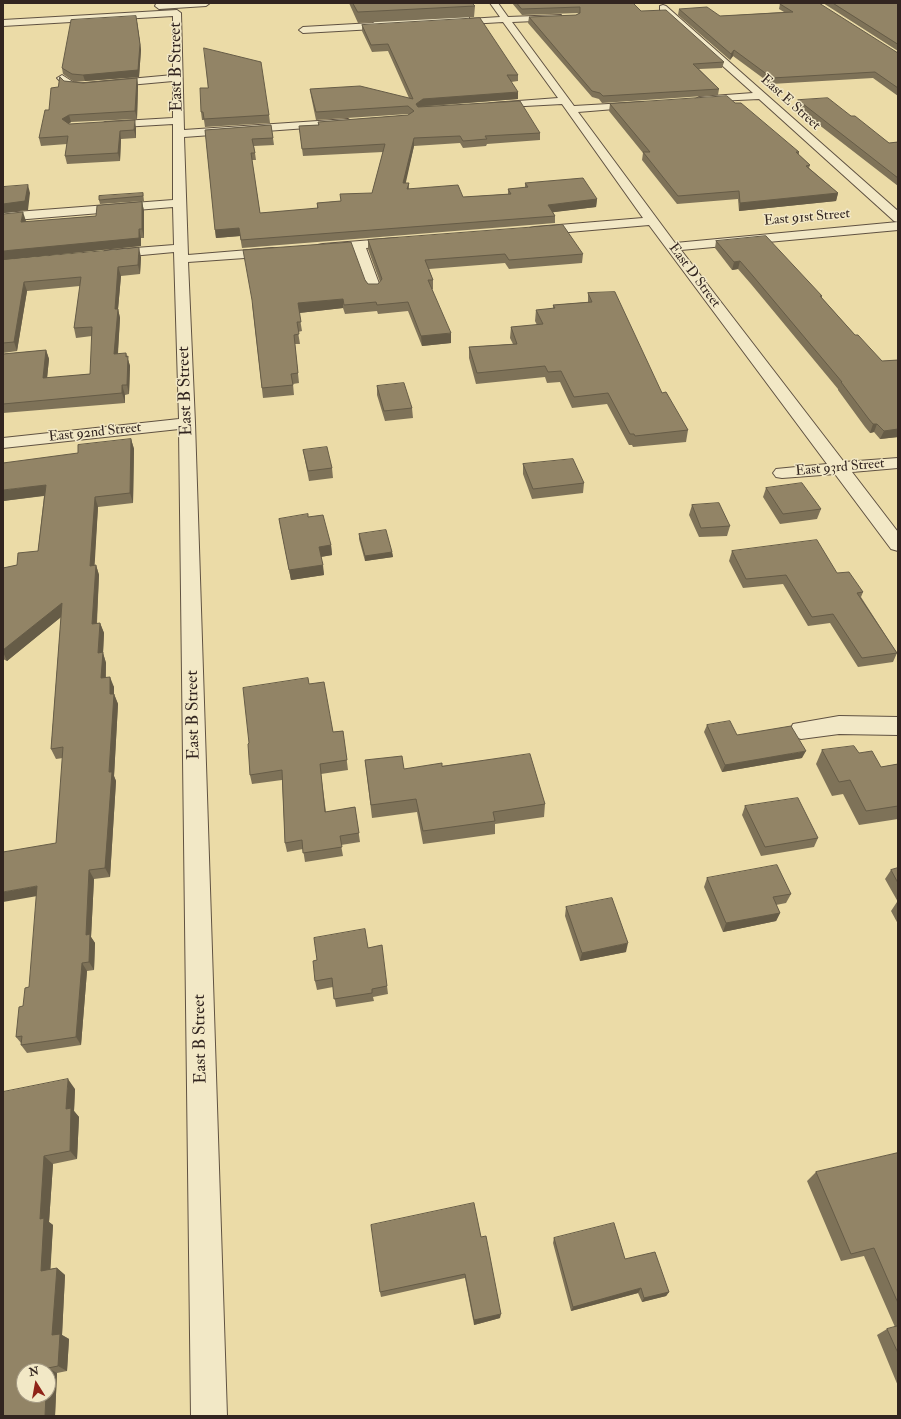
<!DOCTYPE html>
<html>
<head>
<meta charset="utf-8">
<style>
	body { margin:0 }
	#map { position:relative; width:901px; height:1419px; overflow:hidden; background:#ebdba7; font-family:"IM FELL Double Pica",serif }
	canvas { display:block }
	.frame { position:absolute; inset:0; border:4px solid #322520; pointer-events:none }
	.north { position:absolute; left:16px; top:1363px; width:40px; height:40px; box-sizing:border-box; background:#f2e8c6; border:1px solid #a59a84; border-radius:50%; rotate:349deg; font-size:11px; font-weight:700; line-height:16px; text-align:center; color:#322520 }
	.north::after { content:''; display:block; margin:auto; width:14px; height:18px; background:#8f2418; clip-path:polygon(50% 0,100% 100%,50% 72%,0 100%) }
</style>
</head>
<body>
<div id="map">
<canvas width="901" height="1419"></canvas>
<div class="frame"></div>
<div class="north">N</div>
</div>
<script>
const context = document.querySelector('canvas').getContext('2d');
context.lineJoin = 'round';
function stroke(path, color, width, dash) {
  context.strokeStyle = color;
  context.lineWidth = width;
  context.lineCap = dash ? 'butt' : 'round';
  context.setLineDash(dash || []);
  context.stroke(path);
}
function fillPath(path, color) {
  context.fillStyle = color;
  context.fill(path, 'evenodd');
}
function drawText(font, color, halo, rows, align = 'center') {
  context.font = font + ' "IM FELL Double Pica",serif';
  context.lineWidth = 3;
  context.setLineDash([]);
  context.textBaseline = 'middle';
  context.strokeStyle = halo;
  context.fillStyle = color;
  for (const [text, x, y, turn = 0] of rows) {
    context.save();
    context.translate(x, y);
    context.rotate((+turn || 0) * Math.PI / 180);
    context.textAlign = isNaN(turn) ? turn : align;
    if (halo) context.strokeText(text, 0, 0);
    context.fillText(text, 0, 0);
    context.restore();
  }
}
const minor = new Path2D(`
	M 166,3 L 210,3 L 206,6 L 159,9 L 155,6 L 156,4 Z
	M 490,3 L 498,3 L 508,17 L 561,15 L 561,19 L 558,20 L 512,22 L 574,106 L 643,102 L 644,104 L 639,107 L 578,112 L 675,243 L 898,222 L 898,230 L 681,250 L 844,462 L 898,458 L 898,468 L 852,472 L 898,532 L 898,551 L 891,549 L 835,474 L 782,478 L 776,477 L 773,473 L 776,469 L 827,464 L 649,225 L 535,235 L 530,234 L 529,231 L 530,228 L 535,227 L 643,218 L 562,104 L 488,108 L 487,106 L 488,104 L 492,103 L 558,98 L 503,22 L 452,25 L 449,24 L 448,21 L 396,24 L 392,28 L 303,33 L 299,30 L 303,27 L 373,23 L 377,20 L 466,14 L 469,15 L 469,19 L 500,17 Z
	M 663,5 L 666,6 L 898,211 L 898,222 L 894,221 L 759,99 L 695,102 L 694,100 L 699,97 L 753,93 L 660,10 L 660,6 Z
	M 177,10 L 181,13 L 184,130 L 348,119 L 353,122 L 348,125 L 184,137 L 188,255 L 273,248 L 278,249 L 280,252 L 278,255 L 273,256 L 188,262 L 195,423 L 227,1416 L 191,1416 L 179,429 L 3,448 L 3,438 L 179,419 L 174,252 L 110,258 L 105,257 L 103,254 L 105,251 L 110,250 L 174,245 L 173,207 L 3,221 L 3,213 L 173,200 L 173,124 L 105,128 L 100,125 L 105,122 L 173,118 L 173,81 L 85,89 L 66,87 L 57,78 L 62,75 L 73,82 L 85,83 L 173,75 L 173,16 L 3,26 L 3,20 Z
	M 397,238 L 404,242 L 402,245 L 366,248 L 381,289 L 379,292 L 369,292 L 367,289 L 353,249 L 323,252 L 318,251 L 316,248 L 318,245 L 323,244 Z
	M 839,716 L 898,717 L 898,735 L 839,734 L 801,739 L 793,736 L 790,730 L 793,724 Z`);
stroke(minor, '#605242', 2);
fillPath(minor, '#f2e8c6');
fillPath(new Path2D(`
	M 349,3 L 472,3 L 475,6 L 474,17 L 358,23 Z
	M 512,3 L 633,3 L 641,11 L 724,62 L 722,68 L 699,69 L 719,89 L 718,95 L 602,103 L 599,99 L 592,97 L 528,23 L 529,17 L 576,15 L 579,13 L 522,15 Z
	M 823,3 L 898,3 L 898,51 Z
	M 780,4 L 898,53 L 898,96 L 873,78 L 771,84 L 733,56 L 730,60 L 678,15 L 679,9 L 720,16 L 784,12 L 779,9 Z
	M 137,22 L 141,50 L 139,77 L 85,81 L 73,81 L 63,74 L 62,68 Z
	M 362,25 L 518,75 L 518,81 L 511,82 L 518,99 L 431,106 L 540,133 L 540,140 L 487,144 L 486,146 L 463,148 L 460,143 L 414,146 L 405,183 L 409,183 L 409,189 L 463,197 L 508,194 L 508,189 L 525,188 L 525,183 L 597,199 L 596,207 L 553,212 L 555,216 L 555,223 L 242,248 L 240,236 L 216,238 L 205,130 L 271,125 L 274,145 L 254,146 L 256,160 L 252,160 L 260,213 L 317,209 L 317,203 L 340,201 L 372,193 L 383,152 L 303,156 L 299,126 L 318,125 L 318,122 L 408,115 L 409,115 L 408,114 L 316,120 L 311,96 L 310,89 L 409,98 L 388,51 L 372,52 L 362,31 Z
	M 137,78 L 138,86 L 137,119 L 71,122 L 69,124 L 136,128 L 136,138 L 121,139 L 120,161 L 67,164 L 65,156 L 67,144 L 41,146 L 39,138 L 49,110 L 58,87 L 64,81 L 83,83 Z
	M 798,100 L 851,116 L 889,143 L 898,142 L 898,186 L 796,107 Z
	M 735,103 L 799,152 L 799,155 L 810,165 L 809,168 L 838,193 L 836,201 L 739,211 L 738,199 L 677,204 L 642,160 L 643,153 L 609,111 L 610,104 Z
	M 201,112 L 269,115 L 270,123 L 205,127 L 204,120 L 202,120 Z
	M 143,193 L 144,201 L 100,204 L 99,200 Z
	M 142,202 L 144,211 L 144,238 L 141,238 L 141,246 L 3,260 L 26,221 L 25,222 L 96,216 Z
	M 368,240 L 583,254 L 582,263 L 509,269 L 505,263 L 429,269 L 433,280 L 433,289 L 432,289 L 451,343 L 422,346 L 408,311 L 378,314 L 377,311 L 345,314 L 343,308 L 299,313 L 302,331 L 298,332 L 300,344 L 295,344 L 299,383 L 293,384 L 294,395 L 263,398 L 252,303 L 365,280 L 368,284 L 378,284 L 380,282 L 368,249 Z
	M 716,241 L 822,296 L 822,298 L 855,335 L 882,361 L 898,360 L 898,437 L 880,439 L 874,432 L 870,433 L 865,427 L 838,390 L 838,389 L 751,284 L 738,269 L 732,270 L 715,248 Z
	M 141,257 L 140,274 L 121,276 L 118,309 L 120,318 L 118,354 L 127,356 L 130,366 L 129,394 L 125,395 L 125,403 L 3,413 L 3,354 L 46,350 L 49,359 L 47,378 L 90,374 L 92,336 L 76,338 L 74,328 L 80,286 L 27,291 L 17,351 L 3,353 L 3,260 Z
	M 588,293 L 662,393 L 688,430 L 686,442 L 633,447 L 632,445 L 629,445 L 607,404 L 572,408 L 560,382 L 547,383 L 545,377 L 476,384 L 469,358 L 469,347 L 513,344 L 510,338 L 511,327 L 537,325 L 535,321 L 536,310 L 553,309 L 553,305 L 588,302 Z
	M 377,386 L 412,408 L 413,418 L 385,421 L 377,395 Z
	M 131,439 L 134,449 L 133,503 L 98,507 L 94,565 L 96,565 L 99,575 L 97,623 L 100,623 L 104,633 L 103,653 L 106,663 L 106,677 L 114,687 L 114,694 L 118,704 L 114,776 L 116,781 L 110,877 L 94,879 L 91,937 L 95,943 L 94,970 L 87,971 L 81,1045 L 27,1053 L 21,1045 L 21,1043 L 16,1037 L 23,1006 L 29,987 L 56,843 L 63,758 L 56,759 L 51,749 L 61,617 L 7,661 L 3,659 L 3,568 L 17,565 L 38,551 L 44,496 L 3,501 L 78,453 Z
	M 303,450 L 332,468 L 333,478 L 309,481 Z
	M 523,464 L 584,483 L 583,493 L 532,499 L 523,474 Z
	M 766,488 L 821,509 L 817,519 L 780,524 L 763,497 Z
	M 692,505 L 730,526 L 727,536 L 699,537 L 689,515 Z
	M 308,517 L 331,545 L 332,555 L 321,557 L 324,575 L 291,580 L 279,519 Z
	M 359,534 L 392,552 L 393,557 L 365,561 L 359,539 Z
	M 732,551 L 837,573 L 863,592 L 861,597 L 897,653 L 893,662 L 858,667 L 830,623 L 808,626 L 783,584 L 743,588 L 729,561 Z
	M 309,684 L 333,732 L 343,731 L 348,770 L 321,774 L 326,812 L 355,807 L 360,842 L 341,845 L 343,856 L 305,862 L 303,849 L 287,852 L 285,843 L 282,780 L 252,784 L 250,775 L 249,743 Z
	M 707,725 L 737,735 L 802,758 L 722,772 L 704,732 Z
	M 822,750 L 859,753 L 881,767 L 898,764 L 898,819 L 859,825 L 843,794 L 832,796 L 816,764 Z
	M 365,760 L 404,769 L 442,766 L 545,804 L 544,817 L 495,824 L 495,834 L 423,844 L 417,812 L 372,818 Z
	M 745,806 L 818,838 L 814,847 L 761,856 L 742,815 Z
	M 898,868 L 898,902 L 885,879 L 891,870 Z
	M 707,878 L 791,894 L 786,903 L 776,905 L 780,913 L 776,921 L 723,932 L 704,887 Z
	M 897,902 L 898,902 L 898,924 L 891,911 Z
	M 566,907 L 626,952 L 580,961 L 565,916 Z
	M 368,948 L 387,986 L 388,994 L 373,997 L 374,1001 L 336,1007 L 333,987 L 317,990 L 315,981 Z
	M 75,1089 L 74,1111 L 79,1117 L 77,1159 L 53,1164 L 49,1222 L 53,1225 L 50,1269 L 57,1268 L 65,1275 L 62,1335 L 69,1339 L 67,1371 L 57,1373 L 55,1416 L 3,1416 L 3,1092 Z
	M 898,1153 L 898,1386 L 877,1335 L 887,1329 L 895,1327 L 864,1256 L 841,1261 L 807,1181 L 816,1172 Z
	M 481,1237 L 500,1318 L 474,1325 L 465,1278 L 381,1297 L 380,1292 Z
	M 554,1238 L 625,1259 L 669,1292 L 666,1296 L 642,1302 L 638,1293 L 571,1311 L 553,1243 Z`), '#7e7258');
fillPath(new Path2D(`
	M 137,22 L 141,50 L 139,77 L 85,81 L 83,75 Z
	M 734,50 L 733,56 L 730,60 L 731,54 Z
	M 137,78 L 138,86 L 137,119 L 135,111 Z
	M 518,92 L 518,99 L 423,106 L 417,111 L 416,104 L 423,99 Z
	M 69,115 L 71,122 L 65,126 L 62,119 Z
	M 135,120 L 136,128 L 136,138 L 134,130 Z
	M 120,131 L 121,139 L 120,161 L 118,153 Z
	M 414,138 L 414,146 L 404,191 L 403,183 Z
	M 28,185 L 30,193 L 28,210 L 3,213 L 3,204 Z
	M 838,193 L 836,201 L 739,211 L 740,203 Z
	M 597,199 L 596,207 L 547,213 L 548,205 Z
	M 142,202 L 144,211 L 144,238 L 142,229 Z
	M 23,212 L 26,221 L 24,231 L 21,222 Z
	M 239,228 L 240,236 L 216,238 L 215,230 Z
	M 139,229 L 141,238 L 141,246 L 3,260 L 3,251 Z
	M 139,248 L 141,257 L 140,274 L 138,265 Z
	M 740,261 L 738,269 L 732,270 L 734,262 Z
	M 118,267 L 121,276 L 118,309 L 120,318 L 117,364 L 114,354 L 115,309 Z
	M 24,282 L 27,291 L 17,351 L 14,342 Z
	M 343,299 L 343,308 L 299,313 L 298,303 Z
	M 451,333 L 451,343 L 422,346 L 421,336 Z
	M 46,350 L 49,359 L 46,388 L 43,378 Z
	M 126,353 L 130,366 L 129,394 L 127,385 Z
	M 122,385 L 125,395 L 125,403 L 122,393 Z
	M 873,424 L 877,424 L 874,432 L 870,433 Z
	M 898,429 L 898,437 L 880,439 L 884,431 Z
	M 131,439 L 134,449 L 133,503 L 130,493 Z
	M 46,485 L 49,495 L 3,501 L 3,490 Z
	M 95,497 L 98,507 L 94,576 L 90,566 Z
	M 331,545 L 332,555 L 320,557 L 319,547 Z
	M 392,552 L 393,557 L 365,561 L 365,556 Z
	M 96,565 L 99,575 L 96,634 L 92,624 Z
	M 323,565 L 324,575 L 291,580 L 289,570 Z
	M 62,603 L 66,613 L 7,661 L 3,652 L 3,650 Z
	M 100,623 L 104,633 L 103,653 L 106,663 L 105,688 L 101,678 L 98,653 Z
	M 110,677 L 114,687 L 114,704 L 110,694 Z
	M 114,694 L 118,704 L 114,776 L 116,781 L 110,877 L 105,868 L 109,772 Z
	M 806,751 L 802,758 L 722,772 L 725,765 Z
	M 89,870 L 94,879 L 91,937 L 95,943 L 94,970 L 89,962 L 86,935 Z
	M 37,886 L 43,895 L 3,902 L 3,892 Z
	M 780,913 L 776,921 L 723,932 L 726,923 Z
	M 628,943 L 626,952 L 580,961 L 582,953 Z
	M 82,963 L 87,971 L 81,1045 L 76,1037 Z
	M 68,1079 L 75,1089 L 74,1111 L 79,1117 L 77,1159 L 70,1151 L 66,1109 Z
	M 44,1156 L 53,1164 L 49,1222 L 53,1225 L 50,1278 L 41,1271 L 40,1219 Z
	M 57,1268 L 65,1275 L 62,1335 L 69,1339 L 67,1371 L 58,1366 L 52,1335 Z
	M 641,1288 L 638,1293 L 571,1311 L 573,1307 Z
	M 669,1292 L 666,1296 L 642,1302 L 644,1298 Z
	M 501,1314 L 500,1318 L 474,1325 L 474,1320 Z
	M 48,1368 L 57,1373 L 55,1416 L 45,1416 L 46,1395 L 48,1395 Z`), '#665c47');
const building = new Path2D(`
	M 353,3 L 472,3 L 475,6 L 358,12 Z
	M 517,3 L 633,3 L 641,11 L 666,10 L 724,62 L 693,64 L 719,89 L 603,96 L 600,93 L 592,91 L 529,17 L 576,15 L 580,13 L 580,7 L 522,9 Z
	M 791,3 L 819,3 L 898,53 L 898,88 L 875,72 L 772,78 L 734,50 L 731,54 L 679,9 L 707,7 L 720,16 L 793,12 L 780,4 Z
	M 833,3 L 898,3 L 898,44 Z
	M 136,16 L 140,44 L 138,70 L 83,75 L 72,74 L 62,68 L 71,20 Z
	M 480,18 L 518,75 L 507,75 L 518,92 L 423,99 L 416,104 L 418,107 L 520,101 L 540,133 L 485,136 L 487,139 L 463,141 L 460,136 L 414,138 L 403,183 L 409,183 L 407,189 L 458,185 L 463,197 L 511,194 L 508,189 L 528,187 L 525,183 L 583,178 L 597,199 L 548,205 L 555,216 L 241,240 L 239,228 L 215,230 L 205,130 L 271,125 L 273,138 L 252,139 L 255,153 L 251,153 L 260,213 L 318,208 L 317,203 L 341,201 L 340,194 L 372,193 L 385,144 L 302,149 L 299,126 L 319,125 L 318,122 L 408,115 L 414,111 L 408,106 L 316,112 L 310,89 L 360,86 L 413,99 L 388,44 L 371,45 L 362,25 Z
	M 204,48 L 261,62 L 269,115 L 204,119 L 203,112 L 201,112 L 200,88 L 208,88 Z
	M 60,77 L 64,81 L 83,83 L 137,78 L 135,111 L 69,115 L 62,119 L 69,124 L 135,120 L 134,130 L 120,131 L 118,153 L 65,156 L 68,136 L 39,138 L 45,110 L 49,110 L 51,88 L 58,87 Z
	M 727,96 L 735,103 L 741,103 L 799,152 L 796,152 L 810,165 L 806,166 L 838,193 L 740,203 L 739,191 L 678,196 L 643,152 L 650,152 L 610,104 Z
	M 828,98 L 851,116 L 855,116 L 889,143 L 898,142 L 898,178 L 798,100 Z
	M 28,185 L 25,201 L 3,204 L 3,187 Z
	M 143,193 L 143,196 L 99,200 L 99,196 Z
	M 142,202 L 142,229 L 139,229 L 139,238 L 3,251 L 3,214 L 23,212 L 21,222 L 96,216 L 97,206 Z
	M 563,225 L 583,254 L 509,260 L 505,254 L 425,260 L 433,280 L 428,280 L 451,333 L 421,336 L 408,302 L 377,305 L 376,302 L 344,305 L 343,299 L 298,303 L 301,322 L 297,322 L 299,334 L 294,335 L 298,373 L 291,374 L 293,385 L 262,388 L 252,300 L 243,250 L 351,242 L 365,280 L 368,284 L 378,284 L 382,279 L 368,240 Z
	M 766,236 L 822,296 L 820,296 L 855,335 L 858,335 L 882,361 L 898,360 L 898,429 L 884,431 L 877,424 L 873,424 L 868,418 L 841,382 L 842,382 L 753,276 L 740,261 L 734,262 L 716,241 Z
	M 139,248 L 138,265 L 118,267 L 115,309 L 118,309 L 114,354 L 126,353 L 126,357 L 128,356 L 127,385 L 122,385 L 122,393 L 3,404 L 3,354 L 46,350 L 43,378 L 90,374 L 92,327 L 74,328 L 81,277 L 24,282 L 14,342 L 3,343 L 3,260 Z
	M 615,292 L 662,393 L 666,392 L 688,430 L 635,436 L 634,434 L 630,434 L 608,393 L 574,397 L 561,371 L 548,372 L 545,366 L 477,373 L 469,347 L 517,344 L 511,327 L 543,324 L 536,310 L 555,308 L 553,305 L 592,302 L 588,293 Z
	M 404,383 L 412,408 L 384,411 L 377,386 Z
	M 131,439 L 130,493 L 95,497 L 90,566 L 96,565 L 92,624 L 100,623 L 98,653 L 103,652 L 101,678 L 110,677 L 110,694 L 114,694 L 109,772 L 112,772 L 105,868 L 89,870 L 86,935 L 90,934 L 89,962 L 82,963 L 76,1037 L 21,1045 L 22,1036 L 16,1037 L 19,1007 L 23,1006 L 25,988 L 29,987 L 37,886 L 3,892 L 3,852 L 56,843 L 63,747 L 51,749 L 62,603 L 3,650 L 3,568 L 17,565 L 18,553 L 38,551 L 46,485 L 3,490 L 3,463 L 78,453 L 78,445 Z
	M 327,447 L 332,468 L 308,471 L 303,450 Z
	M 573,459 L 584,483 L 533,489 L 523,464 Z
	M 802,483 L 821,509 L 783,514 L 766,488 Z
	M 719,503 L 730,526 L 701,528 L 692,505 Z
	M 308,514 L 308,517 L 323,515 L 331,545 L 319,547 L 323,565 L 289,570 L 279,519 Z
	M 386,530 L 392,552 L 365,556 L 359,534 Z
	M 817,540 L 837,573 L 849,572 L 863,592 L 857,593 L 897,653 L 862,658 L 833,614 L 812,617 L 786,575 L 746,579 L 732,551 Z
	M 308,678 L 309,684 L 324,682 L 333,732 L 343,731 L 347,760 L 320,764 L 325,812 L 355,807 L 359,833 L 340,836 L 342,847 L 303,853 L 302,840 L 285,843 L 282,770 L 250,775 L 248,744 L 249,743 L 243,688 Z
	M 730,721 L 737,735 L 791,726 L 806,751 L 725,765 L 707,725 Z
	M 854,746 L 859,753 L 872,751 L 881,767 L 898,764 L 898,806 L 866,811 L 850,780 L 839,782 L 822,750 Z
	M 530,754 L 545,804 L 493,812 L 495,821 L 423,831 L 416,799 L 371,805 L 365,760 L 402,756 L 404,769 L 442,763 L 442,766 Z
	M 798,798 L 818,838 L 765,847 L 745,806 Z
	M 777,865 L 791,894 L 773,897 L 780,913 L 726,923 L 707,878 Z
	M 898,868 L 898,883 L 891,870 Z
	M 612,898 L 628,943 L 582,953 L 566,907 Z
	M 365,929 L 368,948 L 382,945 L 387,986 L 372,989 L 372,993 L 334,999 L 332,978 L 315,981 L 313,961 L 317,960 L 314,938 Z
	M 68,1079 L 66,1109 L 71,1108 L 70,1151 L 44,1156 L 40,1219 L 44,1218 L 41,1271 L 57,1268 L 52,1335 L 60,1334 L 58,1366 L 48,1368 L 47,1371 L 24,1371 L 24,1395 L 46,1395 L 45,1416 L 3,1416 L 3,1092 Z
	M 898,1153 L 898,1303 L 874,1248 L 851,1254 L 816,1172 Z
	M 474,1203 L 481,1237 L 486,1236 L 501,1314 L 474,1320 L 465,1274 L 380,1292 L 371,1225 Z
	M 614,1223 L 625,1259 L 655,1252 L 669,1292 L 644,1298 L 641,1288 L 573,1307 L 554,1238 Z
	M 898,1326 L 898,1353 L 887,1329 Z`);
fillPath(building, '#928466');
stroke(building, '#665c47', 1);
drawText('14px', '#322520', '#f2e8c6', [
	["East E Street",790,103,42],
	["East 91st Street",807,218,-5],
	["East D Street",694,276,53],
	["East 92nd Street",95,433,-6],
	["East 93rd Street",840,468,-5]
]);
drawText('17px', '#322520', '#f2e8c6', [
	["East B Street",177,67,-91],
	["East B Street",186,391,-92],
	["East B Street",194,715,-91],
	["East B Street",201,1039,-91]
]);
</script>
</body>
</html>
